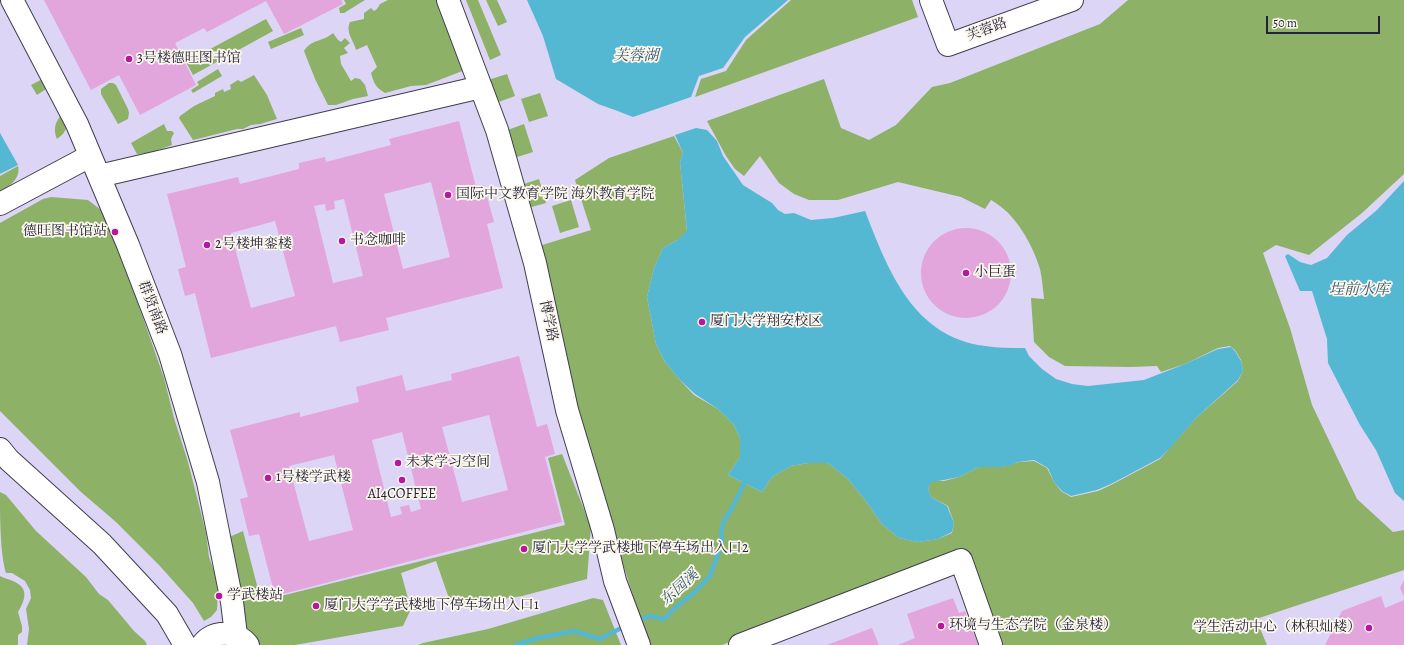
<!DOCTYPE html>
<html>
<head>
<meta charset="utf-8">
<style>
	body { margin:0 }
	#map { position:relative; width:1404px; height:645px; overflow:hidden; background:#f2e0c2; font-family:Alegreya,serif }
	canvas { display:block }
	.scale { position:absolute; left:1266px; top:16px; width:114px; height:18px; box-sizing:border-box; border:2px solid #22223b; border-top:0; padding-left:5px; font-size:12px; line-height:14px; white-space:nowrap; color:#22223b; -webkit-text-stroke:3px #fbf7ec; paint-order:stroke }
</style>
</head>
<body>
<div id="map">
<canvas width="1404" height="645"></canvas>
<div class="scale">50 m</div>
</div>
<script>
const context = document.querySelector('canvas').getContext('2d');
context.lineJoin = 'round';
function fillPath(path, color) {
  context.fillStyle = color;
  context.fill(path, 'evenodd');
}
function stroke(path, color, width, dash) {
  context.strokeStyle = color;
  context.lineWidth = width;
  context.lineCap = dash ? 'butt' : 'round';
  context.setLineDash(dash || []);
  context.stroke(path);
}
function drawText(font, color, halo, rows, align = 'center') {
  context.font = font + ' Alegreya,"Noto Serif SC",serif';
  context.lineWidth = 3.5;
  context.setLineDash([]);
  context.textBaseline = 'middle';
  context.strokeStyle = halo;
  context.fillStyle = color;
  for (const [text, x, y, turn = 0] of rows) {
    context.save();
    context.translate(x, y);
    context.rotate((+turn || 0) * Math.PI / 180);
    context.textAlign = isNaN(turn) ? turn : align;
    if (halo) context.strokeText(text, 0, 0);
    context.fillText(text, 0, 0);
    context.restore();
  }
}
fillPath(new Path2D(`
	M 0,0 L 1404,0 L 1404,645 L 0,645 Z`), '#dcd5f6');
fillPath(new Path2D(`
	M 344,0 L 365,0 L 344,13 L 340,13 L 339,8 L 346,4 Z
	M 388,0 L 441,0 L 465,70 L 426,85 L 411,86 L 385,93 C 375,87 374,83 371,73 L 377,67 L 367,45 L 356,50 C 354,41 345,32 350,22 L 364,19 L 364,13 L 371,8 L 374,11 L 377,9 L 380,4 Z
	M 466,0 L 478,0 L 501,55 L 490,60 Z
	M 486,0 L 497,0 L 507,22 L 498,26 Z
	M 791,0 L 912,0 L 918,17 L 695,97 L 701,79 L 726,71 L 746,40 Z
	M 1128,0 L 1404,0 L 1404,174 L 1362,213 L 1309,255 L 1276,245 L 1263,253 L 1290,328 L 1312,405 L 1357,499 L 1393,532 L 1404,530 L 1404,570 L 1256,619 L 1267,645 L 1000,645 L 966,550 L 961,554 L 722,645 L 649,645 L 571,403 L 539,246 L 591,230 L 575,180 L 609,158 L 674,136 L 683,153 L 680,162 L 687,232 L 676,241 L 663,248 L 654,268 L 647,297 L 656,344 L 665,362 L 679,379 L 694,395 L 718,409 L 734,425 L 740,438 L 740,457 L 728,475 L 762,492 L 772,477 L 791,466 L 808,463 L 828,463 L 848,479 L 865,500 L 882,524 L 899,538 L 918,542 L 938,539 L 952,533 L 954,523 L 948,506 L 931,497 L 928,488 L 932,481 L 944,481 L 959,477 L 979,467 L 1002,467 L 1019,462 L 1034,461 L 1047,468 L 1054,482 L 1061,491 L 1071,497 L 1098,491 L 1111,485 L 1160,459 L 1196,418 L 1238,381 L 1243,371 L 1241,360 L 1235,350 L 1230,346 L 1218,348 L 1185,364 L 1161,372 L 1157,366 L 1131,367 L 1065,366 L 1049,357 L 1034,342 L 1031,298 L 1044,299 C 1043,289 1042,278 1040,269 C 1032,243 1015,213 991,200 L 985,209 L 961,197 L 898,182 L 838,200 L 809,200 L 794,194 L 779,183 L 760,156 L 744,176 L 735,169 L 726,156 L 707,121 L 824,79 L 841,128 L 869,140 L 896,125 L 932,87 L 950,83 L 1100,24 Z
	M 266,19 L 273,31 L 193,75 L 186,62 Z
	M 301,28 L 304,35 L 271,49 L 268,42 Z
	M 333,33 L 338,40 L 341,42 L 345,38 L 350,43 L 344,48 L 348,53 L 340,56 L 341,64 L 351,81 L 355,78 L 360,79 L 365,85 L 368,96 L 353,99 L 336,105 L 328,105 L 315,79 L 304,51 C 311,39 323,42 333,33 Z
	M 218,69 L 222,76 L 193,93 L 191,90 L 199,85 L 197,82 Z
	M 507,74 L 515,96 L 496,103 L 488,80 Z
	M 254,75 L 267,95 L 277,119 L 260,124 L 251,125 L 243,129 L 237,129 L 193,140 L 179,118 L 180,116 L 194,106 L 215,96 L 215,93 L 223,89 L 224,92 L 231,89 L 230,85 L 238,80 L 241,82 Z
	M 48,76 L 49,87 L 37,95 L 31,85 Z
	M 109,83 L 113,83 L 116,85 L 128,109 L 129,113 L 128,119 L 118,124 L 101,94 L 101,89 Z
	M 540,93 L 548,116 L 529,122 L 521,99 Z
	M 62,114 L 66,129 L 63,134 L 57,139 C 53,129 55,122 62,114 Z
	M 164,124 L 167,131 L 172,131 L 174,133 L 171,139 L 172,145 L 150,153 L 137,154 L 131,143 Z
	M 524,124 L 533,152 L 514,158 L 505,131 Z
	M 18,166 C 21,179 9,186 0,193 L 0,176 Z
	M 539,179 L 546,203 L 528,208 L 521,185 Z
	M 51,197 L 88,200 L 101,210 L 119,249 L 164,378 L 174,418 L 188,462 L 206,533 L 209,557 L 215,574 L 218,592 L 217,610 L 211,617 L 204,621 L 193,603 L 159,565 L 116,522 L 81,492 L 0,411 L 0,223 L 43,199 Z
	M 571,200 L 579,227 L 560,233 L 552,206 Z
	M 562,454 L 591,527 L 587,579 L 522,596 L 452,607 L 436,561 L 401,573 L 411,609 L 403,626 L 295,645 L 255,645 L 242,625 L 227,538 L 243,531 L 261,601 L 565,525 L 548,458 Z
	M 0,492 L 6,495 L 36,531 L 86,577 L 99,594 L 108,600 L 134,631 L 145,641 L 147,645 L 27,645 L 29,629 L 26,609 L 31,598 L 30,590 L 25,581 L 12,573 L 6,573 C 0,553 0,515 0,492 Z
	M 0,576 C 5,579 10,579 15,582 C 30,589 24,602 18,612 L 22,626 L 22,632 L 18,635 L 18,645 L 0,645 Z
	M 593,598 L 603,600 L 621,645 L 418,645 L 423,643 L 488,629 Z`), '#8cb167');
fillPath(new Path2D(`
	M 527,0 L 788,0 L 745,37 L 723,68 L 699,76 L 691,97 L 633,117 L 615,110 L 598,104 L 556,79 L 543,36 Z
	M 696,128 L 707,130 L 717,141 L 723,156 L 743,185 L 772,203 L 778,210 L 785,214 L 794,213 L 811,220 L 833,218 L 865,211 C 888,270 913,337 985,346 C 998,348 1011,348 1025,348 L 1029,356 L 1042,369 L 1056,379 L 1072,384 L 1088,386 L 1144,380 L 1185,364 L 1218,349 L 1231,347 L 1235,351 L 1241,361 L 1243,371 L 1238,380 L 1196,418 L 1171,447 L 1160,458 L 1111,484 L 1097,490 L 1071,496 L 1062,491 L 1054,482 L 1048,468 L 1034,460 L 1018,462 L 1011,465 L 1002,467 L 979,467 L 959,477 L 944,480 L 932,482 L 928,488 L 931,497 L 947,506 L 954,523 L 952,532 L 938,539 L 918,542 L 899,538 L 882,524 L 865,500 L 848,479 L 828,463 L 808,463 L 791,466 L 772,477 L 762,492 L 728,475 L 740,457 L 740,438 L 734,425 L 718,409 L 695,394 L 679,379 L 665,362 L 656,344 L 647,297 L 654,268 L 663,248 L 676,241 L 687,231 L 680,162 L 683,153 L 675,135 Z
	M 0,133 L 18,165 L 0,174 Z
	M 1404,181 L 1404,501 L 1395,493 L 1376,450 L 1360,425 L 1328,363 L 1327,339 L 1312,291 L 1300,291 L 1285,256 L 1288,254 L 1300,262 L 1311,265 L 1327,258 L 1347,235 L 1377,210 Z`), '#54b8d3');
stroke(new Path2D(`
	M 636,622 L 649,616 L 664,619 L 676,607 L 695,592 L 710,576 L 722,543 L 721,532 L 724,521 L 732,508 L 747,478
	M 516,645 L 534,639 L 574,631 L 600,639 L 613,632 L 626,626`), '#54b8d3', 4.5);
fillPath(new Path2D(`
	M 44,0 L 341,0 L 343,4 L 284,34 L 266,1 L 207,32 L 204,28 L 175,43 L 196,85 L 140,115 L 119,75 L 91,90 Z
	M 459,121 L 476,187 L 484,185 L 494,222 L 487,224 L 503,288 L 386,318 L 389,330 L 340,342 L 336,326 L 211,358 L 195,293 L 185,296 L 178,269 L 186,267 L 167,194 L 238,177 L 240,184 L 299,169 L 299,163 L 325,157 L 326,162 L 391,145 L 389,139 ZM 431,182 L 450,257 L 403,269 L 384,194 ZM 344,199 L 363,276 L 333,283 L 314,206 L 325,204 L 326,211 L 335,209 L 334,201 ZM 275,221 L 295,296 L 251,308 L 231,233 Z
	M921 273a45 45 0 1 1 90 0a45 45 0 1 1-90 0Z
	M 519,356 L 537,427 L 547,424 L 555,454 L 545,457 L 562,522 L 275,596 L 259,534 L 249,536 L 240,499 L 248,497 L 230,430 L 300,412 L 300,417 L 359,402 L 356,387 L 402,375 L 406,391 L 452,380 L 451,374 ZM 489,415 L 508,490 L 462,502 L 442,427 ZM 402,432 L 421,509 L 411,512 L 409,505 L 400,507 L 402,514 L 391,517 L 372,440 ZM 334,455 L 353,530 L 309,541 L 289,466 Z
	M 1404,580 L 1404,597 L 1400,588 Z
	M 1381,596 L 1385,608 L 1404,600 L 1404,645 L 1325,645 L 1342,611 Z
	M 953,598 L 959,613 L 965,611 L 978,645 L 898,645 L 915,638 L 907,614 Z
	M 872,628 L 879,645 L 827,645 Z`), '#e2a5dc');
const minor = new Path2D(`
	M 12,0 L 77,124 L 128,245 L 170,354 L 208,482 L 232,602 L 236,635
	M 448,0 L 497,130 L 535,263 L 567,410 L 603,530 L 615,581 L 639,645
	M 931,0 L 948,45 L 1072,0
	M 99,176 L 481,87
	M 0,204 L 90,156
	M 0,449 L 9,460 L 102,544 L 167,614 L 185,645
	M 202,645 C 213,629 237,631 248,645
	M 740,645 L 961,560 L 991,645`);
stroke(minor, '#413e4f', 24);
stroke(minor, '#fff', 22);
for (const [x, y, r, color] of [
	[129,59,4,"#b5179e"],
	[448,195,4,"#b5179e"],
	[115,232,4,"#b5179e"],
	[342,241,4,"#b5179e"],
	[207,245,4,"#b5179e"],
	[966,273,4,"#b5179e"],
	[702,322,4,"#b5179e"],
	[398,463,4,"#b5179e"],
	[268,478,4,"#b5179e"],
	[402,480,4,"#b5179e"],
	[524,549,4,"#b5179e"],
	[219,596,4,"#b5179e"],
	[316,606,4,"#b5179e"],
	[941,626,4,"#b5179e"],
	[1369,628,4,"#b5179e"]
]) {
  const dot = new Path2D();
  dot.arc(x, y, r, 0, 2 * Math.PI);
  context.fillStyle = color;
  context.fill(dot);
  stroke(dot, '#fbf7ec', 1.5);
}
drawText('14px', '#22223b', '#fbf7ec', [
	["芙蓉路",987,30,-20],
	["群贤南路",152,308,69],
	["博学路",548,321,78]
]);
drawText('14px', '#22223b', '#fbf7ec', [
	["3号楼德旺图书馆",137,59],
	["国际中文教育学院 海外教育学院",456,195],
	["德旺图书馆站",107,232,"right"],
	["书念咖啡",350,241],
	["2号楼坤銮楼",215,245],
	["小巨蛋",974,273],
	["厦门大学翔安校区",710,322],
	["未来学习空间",406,463],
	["1号楼学武楼",276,478],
	["AI4COFFEE",402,495,"center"],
	["厦门大学学武楼地下停车场出入口2",532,549],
	["学武楼站",227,596],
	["厦门大学学武楼地下停车场出入口1",324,606],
	["环境与生态学院（金泉楼）",949,626],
	["学生活动中心（林积灿楼）",1361,628,"right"]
], 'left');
drawText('italic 15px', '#345670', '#fbf7ec', [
	["芙蓉湖",636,56],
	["埕前水库",1359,290],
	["东园溪",680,588,-42]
]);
</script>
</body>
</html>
